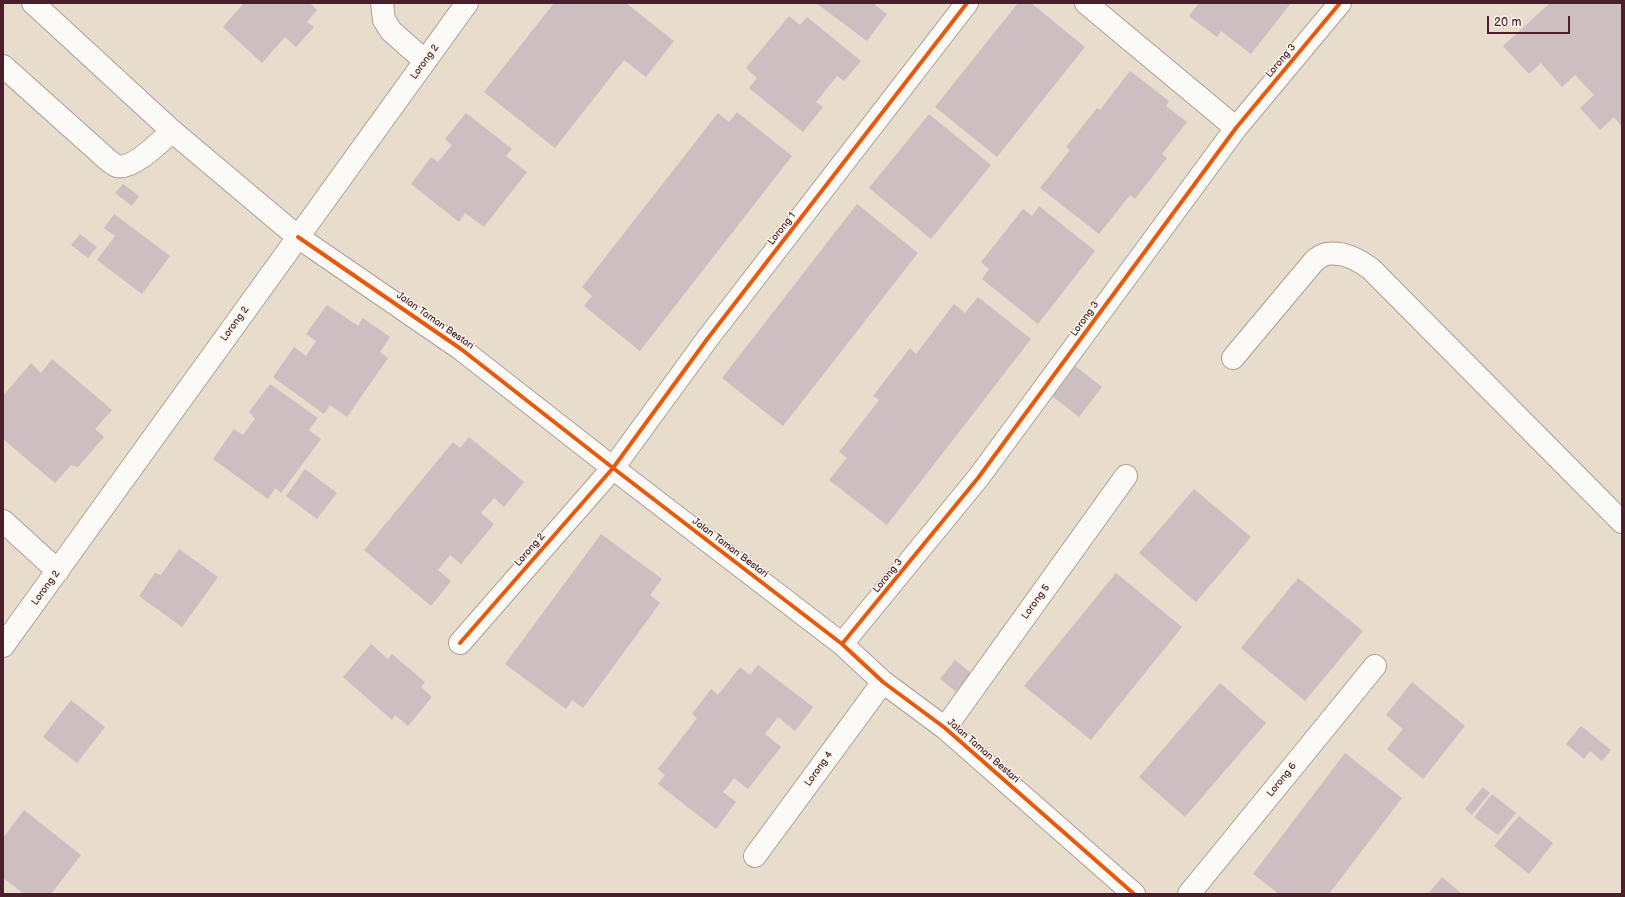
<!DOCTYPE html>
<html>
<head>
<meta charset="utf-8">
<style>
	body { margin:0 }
	#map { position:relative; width:1625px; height:897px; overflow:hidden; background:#e8dccc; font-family:"Balsamiq Sans",sans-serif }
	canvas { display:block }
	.frame { position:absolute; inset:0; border:4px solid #4a1f2b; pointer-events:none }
	.scale { position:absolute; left:1487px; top:16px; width:83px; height:18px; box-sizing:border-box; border:2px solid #4a1f2b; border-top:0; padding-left:5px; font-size:12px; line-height:14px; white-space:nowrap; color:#4a1f2b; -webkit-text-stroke:3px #fbf7ec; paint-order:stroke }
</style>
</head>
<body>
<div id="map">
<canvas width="1625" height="897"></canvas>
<div class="frame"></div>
<div class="scale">20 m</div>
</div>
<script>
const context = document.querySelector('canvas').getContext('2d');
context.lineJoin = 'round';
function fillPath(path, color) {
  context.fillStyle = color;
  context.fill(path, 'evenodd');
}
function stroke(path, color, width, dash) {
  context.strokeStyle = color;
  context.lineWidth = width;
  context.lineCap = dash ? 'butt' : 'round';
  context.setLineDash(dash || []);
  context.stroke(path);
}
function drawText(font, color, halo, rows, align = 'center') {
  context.font = font + ' "Balsamiq Sans",sans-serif';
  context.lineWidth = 3;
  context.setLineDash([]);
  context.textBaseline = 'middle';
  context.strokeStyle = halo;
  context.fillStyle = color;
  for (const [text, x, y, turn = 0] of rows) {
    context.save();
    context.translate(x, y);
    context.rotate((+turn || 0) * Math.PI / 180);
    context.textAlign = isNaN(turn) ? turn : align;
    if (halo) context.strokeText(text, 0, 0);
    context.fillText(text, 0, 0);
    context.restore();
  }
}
fillPath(new Path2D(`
	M 244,3 L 310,3 L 317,10 L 307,22 L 314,27 L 296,47 L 285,37 L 262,63 L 223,27 Z
	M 554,3 L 626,3 L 674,41 L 646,77 L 624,60 L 555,148 L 484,92 Z
	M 816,3 L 876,3 L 875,5 L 887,14 L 867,41 Z
	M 1018,3 L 1031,3 L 1085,47 L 997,157 L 935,107 Z
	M 1199,3 L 1291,3 L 1251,54 L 1221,31 L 1217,37 L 1189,16 Z
	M 1550,3 L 1622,3 L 1622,127 L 1614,117 L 1600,130 L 1580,108 L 1594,95 L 1575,75 L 1562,87 L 1541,63 L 1529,74 L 1503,46 Z
	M 789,16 L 800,25 L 807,17 L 861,61 L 844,81 L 837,76 L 816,102 L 823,107 L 803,132 L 749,88 L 757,78 L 746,68 Z
	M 1130,71 L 1169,101 L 1166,106 L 1187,122 L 1162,154 L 1167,158 L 1135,199 L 1130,195 L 1099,234 L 1040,188 L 1070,150 L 1066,147 L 1097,108 L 1100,110 Z
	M 737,112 L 792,156 L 640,351 L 584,306 L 592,296 L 582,287 L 718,113 L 729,122 Z
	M 466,113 L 512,149 L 506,156 L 527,172 L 484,227 L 465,213 L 459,222 L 411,184 L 431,157 L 438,162 L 452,145 L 445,139 Z
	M 929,114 L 991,165 L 931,239 L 869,188 Z
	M 123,184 L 139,196 L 132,206 L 115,193 Z
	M 857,204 L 918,253 L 783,426 L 722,378 Z
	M 1039,206 L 1095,251 L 1038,324 L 982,279 L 989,269 L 981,262 L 1023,209 L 1032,216 Z
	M 114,214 L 170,256 L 142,294 L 97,260 L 115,236 L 104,228 Z
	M 80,234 L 97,247 L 88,258 L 71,245 Z
	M 978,297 L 1031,339 L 887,525 L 829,480 L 847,458 L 839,452 L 879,400 L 873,396 L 910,348 L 916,354 L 954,304 L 965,313 Z
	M 327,305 L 358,326 L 363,318 L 390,337 L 380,352 L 388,358 L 347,417 L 330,405 L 324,414 L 273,377 L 294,347 L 306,356 L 316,341 L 306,334 Z
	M 52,359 L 112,410 L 95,429 L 104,437 L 78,467 L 71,465 L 55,483 L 3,439 L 3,396 L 31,363 L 41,373 Z
	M 1070,362 L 1102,387 L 1079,417 L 1047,392 Z
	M 270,384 L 318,418 L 309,430 L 321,439 L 281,493 L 275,488 L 268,499 L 213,459 L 234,429 L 243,435 L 255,419 L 249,412 Z
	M 469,437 L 524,482 L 504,507 L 494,498 L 481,513 L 494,524 L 461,564 L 450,555 L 438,570 L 451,581 L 431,606 L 364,550 L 453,442 L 460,448 Z
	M 305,469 L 337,493 L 317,519 L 286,496 Z
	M 1194,489 L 1251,537 L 1196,602 L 1139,553 Z
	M 601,534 L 662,579 L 650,595 L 660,603 L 583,708 L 572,700 L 566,709 L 505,664 Z
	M 179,549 L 218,577 L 182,627 L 139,596 L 155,573 L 161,575 Z
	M 1116,573 L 1182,627 L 1091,740 L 1024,686 Z
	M 1298,578 L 1363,631 L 1305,701 L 1241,648 Z
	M 371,644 L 388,659 L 392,654 L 425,682 L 421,687 L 432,697 L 408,726 L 395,715 L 392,720 L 343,677 Z
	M 955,660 L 971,673 L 956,692 L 940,679 Z
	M 758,665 L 813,707 L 795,731 L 778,717 L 765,734 L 781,747 L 748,789 L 734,778 L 723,792 L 736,802 L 716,829 L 658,784 L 665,775 L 658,769 L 697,718 L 692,714 L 711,689 L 718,695 L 740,667 L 750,675 Z
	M 1412,682 L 1465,726 L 1423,779 L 1387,749 L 1403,729 L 1386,715 Z
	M 1220,683 L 1266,723 L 1185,817 L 1139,777 Z
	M 71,700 L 105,727 L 77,763 L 43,737 Z
	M 1581,726 L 1611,750 L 1602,761 L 1590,751 L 1584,759 L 1566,744 Z
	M 1345,753 L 1402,798 L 1329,894 L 1279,894 L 1253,874 Z
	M 1483,787 L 1490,793 L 1472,815 L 1465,809 Z
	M 1492,794 L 1516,813 L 1498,835 L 1474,817 Z
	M 24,810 L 81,855 L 51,894 L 24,894 L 3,878 L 3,838 Z
	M 1519,816 L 1553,843 L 1529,874 L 1494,846 Z
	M 1442,877 L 1462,894 L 1428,894 Z`), '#ccbec1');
const minor = new Path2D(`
	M 33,3 L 172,131 L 298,237 L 461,349 L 613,468 L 842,644 L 883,682 L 945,728 L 1134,894
	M 382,3 L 384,20 L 391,31 L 425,61
	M 1086,3 L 1236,128
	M 3,66 L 109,161 C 111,162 114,165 117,166 C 133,170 161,141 172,131
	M 1233,358 L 1315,260 C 1318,258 1323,255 1326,254 C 1343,251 1358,259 1371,269 L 1622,522
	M 3,521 L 58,571
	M 460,643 L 613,468 L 708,338 L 967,3
	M 842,644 L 978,478 L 1236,128 L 1340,3
	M 3,646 L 467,3
	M 945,728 L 1126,476
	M 755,856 L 883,682
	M 1189,894 L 1375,666`);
stroke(minor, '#ab9f97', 24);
stroke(minor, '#fcfaf7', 22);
stroke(new Path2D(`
	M 298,237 L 461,349 L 613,468 L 842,644 L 883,682 L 945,728 L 1134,894
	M 460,643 L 613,468 L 708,338 L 967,3
	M 842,644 L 978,478 L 1236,128 L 1340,3`), '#e8590c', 4);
drawText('10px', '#4a1f2b', '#fbf7ec', [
	["Lorong 3",1281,61,-50],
	["Lorong 2",425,62,-54],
	["Lorong 1",782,229,-52],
	["Lorong 3",1085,319,-54],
	["Jalan Taman Bestari",435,321,35],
	["Lorong 2",235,324,-54],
	["Jalan Taman Bestari",730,548,37],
	["Lorong 2",530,550,-49],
	["Lorong 3",888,576,-51],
	["Lorong 2",46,588,-54],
	["Lorong 5",1036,602,-54],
	["Jalan Taman Bestari",983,751,41],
	["Lorong 4",819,769,-54],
	["Lorong 6",1282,780,-51]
]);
</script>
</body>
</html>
